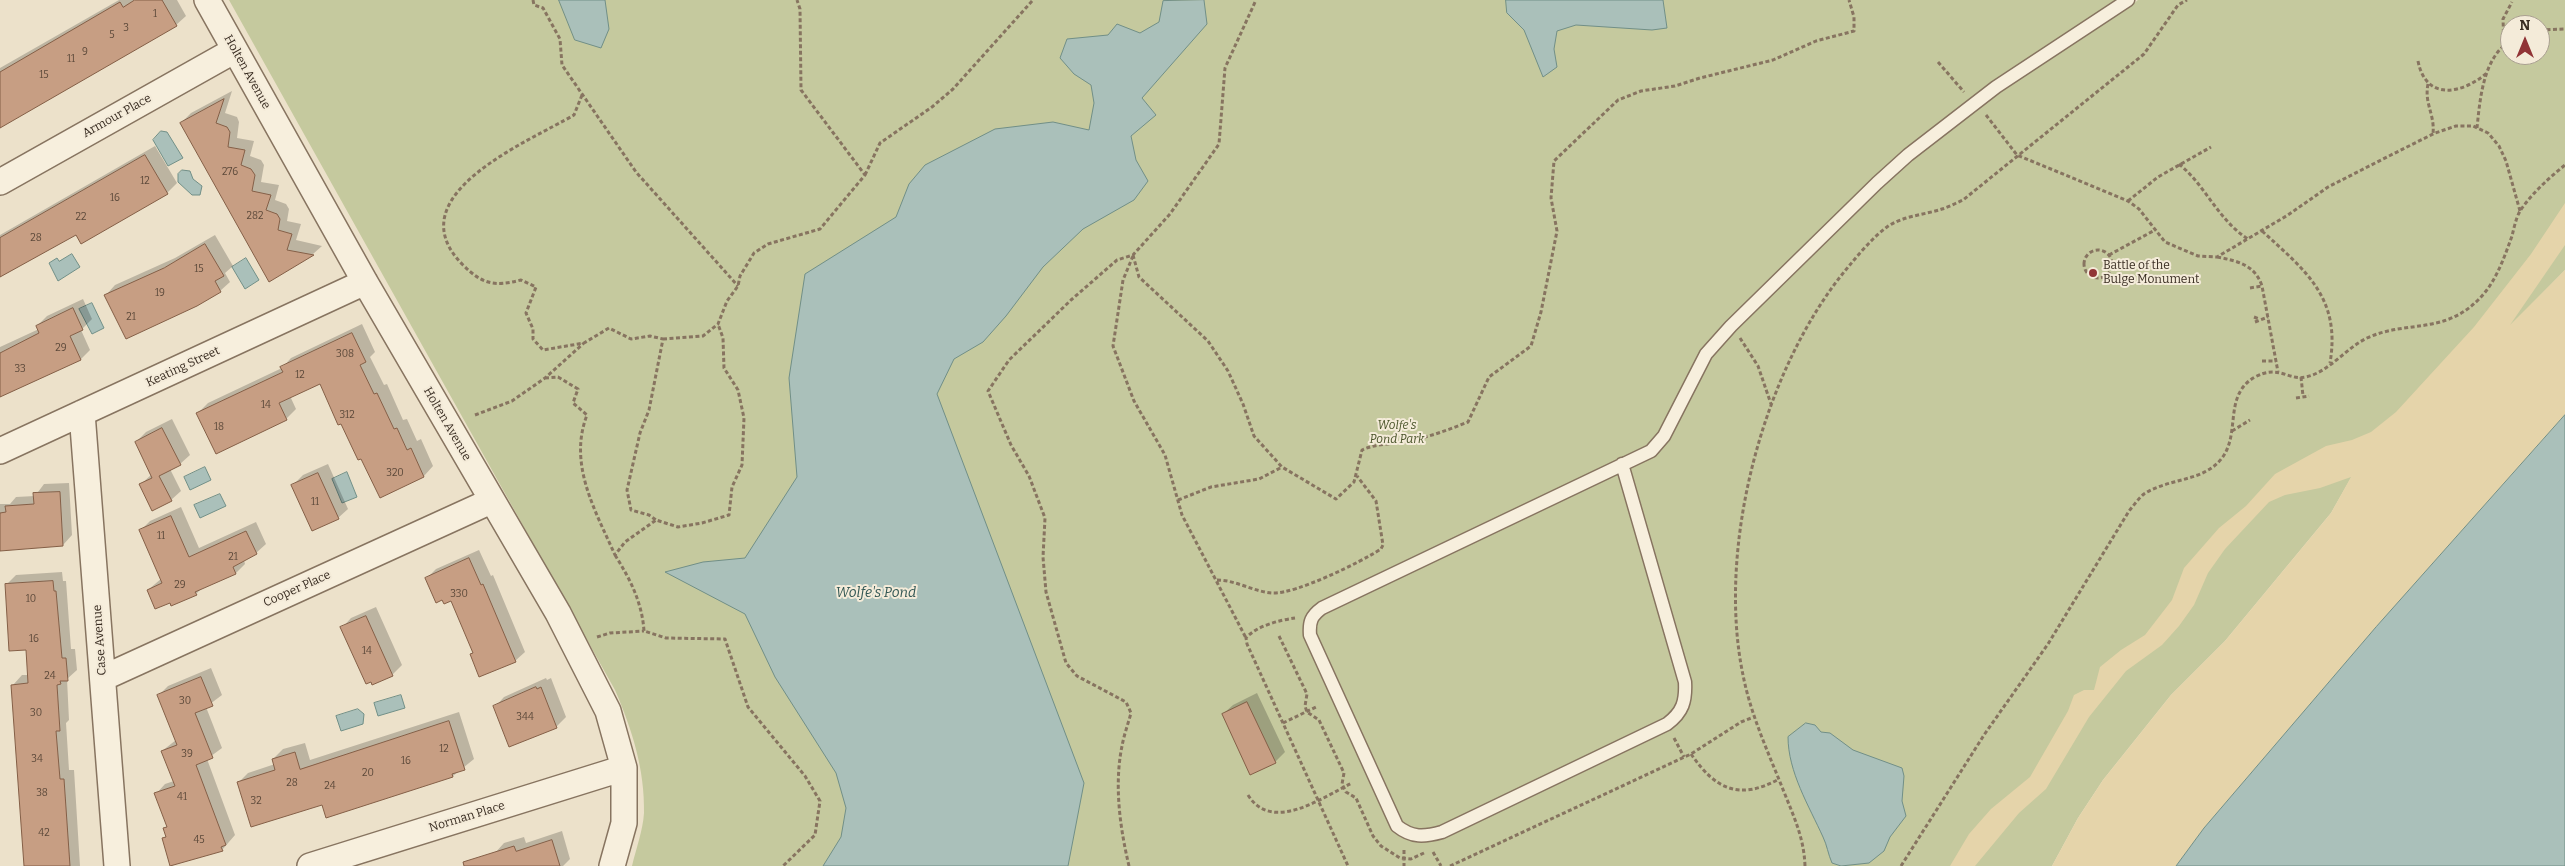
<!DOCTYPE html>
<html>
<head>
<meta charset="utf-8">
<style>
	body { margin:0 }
	#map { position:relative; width:2565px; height:866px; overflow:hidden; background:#ece1ca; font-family:Bitter,serif }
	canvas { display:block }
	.north { position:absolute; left:2500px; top:15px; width:50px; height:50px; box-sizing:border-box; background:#f4ebd9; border:1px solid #a99f90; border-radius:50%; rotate:0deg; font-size:14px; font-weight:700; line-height:20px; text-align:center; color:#392d22 }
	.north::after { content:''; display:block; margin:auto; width:18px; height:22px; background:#913436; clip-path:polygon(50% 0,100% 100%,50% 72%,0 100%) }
</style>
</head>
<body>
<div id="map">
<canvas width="2565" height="866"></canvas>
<div class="north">N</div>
</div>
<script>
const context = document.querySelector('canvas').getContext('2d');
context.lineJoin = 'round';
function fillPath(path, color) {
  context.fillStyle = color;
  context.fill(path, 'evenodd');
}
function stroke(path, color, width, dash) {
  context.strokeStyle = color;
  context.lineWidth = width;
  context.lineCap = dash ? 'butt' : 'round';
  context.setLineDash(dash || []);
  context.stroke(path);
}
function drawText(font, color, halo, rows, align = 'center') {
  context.font = font + ' Bitter,serif';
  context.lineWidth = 4;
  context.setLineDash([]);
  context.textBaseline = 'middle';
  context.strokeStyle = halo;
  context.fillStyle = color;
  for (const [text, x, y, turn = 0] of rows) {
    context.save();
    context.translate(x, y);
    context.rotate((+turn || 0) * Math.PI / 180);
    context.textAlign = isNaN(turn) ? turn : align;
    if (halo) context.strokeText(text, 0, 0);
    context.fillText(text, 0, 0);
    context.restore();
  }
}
fillPath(new Path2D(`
	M 229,0 L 2122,0 L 2126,10 L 2138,0 L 2565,0 L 2565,270 L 2391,448 L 2352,476 L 2331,513 L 2225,641 L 2171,695 L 2103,780 L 2078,818 L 2052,866 L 632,866 C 636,849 643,830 644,813 C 645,770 632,729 615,690 ZM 2510,25 L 2540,25 L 2540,55 L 2510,55 Z`), '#c5c99e');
fillPath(new Path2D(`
	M 2565,203 L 2565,245 L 2510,325 L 2565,270 L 2565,415 L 2376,627 L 2204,828 L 2176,866 L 2052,866 L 2078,818 L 2103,780 L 2171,695 L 2225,641 L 2331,513 L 2351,477 L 2320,488 L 2285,495 L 2269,502 L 2225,549 L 2208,573 L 2194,605 L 2179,626 L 2162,645 L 2126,671 L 2089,717 L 2046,789 L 2019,813 L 1975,866 L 1950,866 L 1969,834 L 1991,809 L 2030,777 L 2068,711 L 2074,695 L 2084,690 L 2094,690 L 2100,667 L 2121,650 L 2145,635 L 2172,600 L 2184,568 L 2219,528 L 2246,506 L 2275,474 L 2326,446 L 2352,440 L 2371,432 L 2396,412 L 2474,327 L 2531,254 Z`), '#e5d4aa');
const water = new Path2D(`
	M 559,0 L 605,0 L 609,29 L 601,48 L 575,40 Z
	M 1204,0 L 1207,24 L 1142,98 L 1156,115 L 1131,136 L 1136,160 L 1148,181 L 1134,200 L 1083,229 L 1043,267 L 1006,316 L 983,342 L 954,359 L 937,394 L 1084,783 L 1068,866 L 823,866 L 841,837 L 846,808 L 836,773 L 775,677 L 745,614 L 665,572 L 703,562 L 745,558 L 797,477 L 789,378 L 805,274 L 896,217 L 909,184 L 925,165 L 995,129 L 1053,122 L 1089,130 L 1094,103 L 1091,85 L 1074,74 L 1060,58 L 1067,39 L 1108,35 L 1117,24 L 1140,33 L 1159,22 L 1163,1 Z
	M 1506,0 L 1663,0 L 1667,28 L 1652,30 L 1576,25 L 1557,31 L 1554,49 L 1557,67 L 1543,77 L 1524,30 L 1507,13 Z
	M 161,131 L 167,132 L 183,158 L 168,166 L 153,140 Z
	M 182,170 L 190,171 L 193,179 L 202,186 L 200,195 L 192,195 L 178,182 L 178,174 Z
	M 72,254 L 80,267 L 58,281 L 49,263 L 57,258 L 59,261 Z
	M 246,258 L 259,280 L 245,289 L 232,267 Z
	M 92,303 L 104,328 L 92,334 L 79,309 Z
	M 2565,415 L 2565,866 L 2176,866 L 2204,828 L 2376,627 Z
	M 205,467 L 211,480 L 190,490 L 184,477 Z
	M 347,472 L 357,497 L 342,503 L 332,479 Z
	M 220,494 L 226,506 L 200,518 L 194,505 Z
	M 401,695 L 405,708 L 378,716 L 374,703 Z
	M 358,709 L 364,714 L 363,724 L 341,731 L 336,716 Z
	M 1806,723 L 1815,725 L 1821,732 L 1830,733 L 1853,750 L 1902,768 L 1904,776 L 1902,801 L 1906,816 L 1890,837 L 1884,851 L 1869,863 L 1841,866 L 1832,863 C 1828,854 1827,845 1823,837 C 1809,806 1788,772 1788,737 Z`);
fillPath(water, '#aac0ba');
stroke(water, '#718f87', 1);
fillPath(new Path2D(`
	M 119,0 L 177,0 L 186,16 L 176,25 L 0,125 L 0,68 Z
	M 232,91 L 225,113 L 237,117 L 239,122 L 237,138 L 254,141 L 250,156 L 261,160 L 264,165 L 261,182 L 279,185 L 275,200 L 286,204 L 289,209 L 287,221 L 301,224 L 296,240 L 322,246 L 313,254 L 269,280 L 181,123 L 191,113 Z
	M 155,146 L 177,183 L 167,193 L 76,234 L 0,277 L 0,235 Z
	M 215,235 L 233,266 L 225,273 L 230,282 L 220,291 L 106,295 L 115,285 L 175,258 Z
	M 83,299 L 92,319 L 81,330 L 90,350 L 81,359 L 0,397 L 0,347 L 39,329 L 37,326 L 47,316 Z
	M 362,324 L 375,352 L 370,357 L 384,385 L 387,384 L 403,420 L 407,419 L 417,441 L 421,439 L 433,466 L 424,476 L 380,496 L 362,457 L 320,382 L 290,396 L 296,409 L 286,419 L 198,413 L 208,403 L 282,368 L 291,358 Z
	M 172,419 L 190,455 L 180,464 L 170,469 L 181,491 L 171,500 L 140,485 L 152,474 L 136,442 L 146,432 Z
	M 328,464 L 348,509 L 338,518 L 293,485 L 303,475 Z
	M 69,483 L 72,535 L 63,545 L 0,550 L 0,504 L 10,504 L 16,497 L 35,496 L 44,484 Z
	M 181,507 L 199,548 L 256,522 L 266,544 L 256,553 L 244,560 L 245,564 L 236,573 L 202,588 L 196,594 L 170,602 L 148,590 L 162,578 L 140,531 L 150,521 Z
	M 479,550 L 491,576 L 493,575 L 525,652 L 515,661 L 471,654 L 474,652 L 451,600 L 426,579 L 436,569 Z
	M 62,572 L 63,581 L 66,581 L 71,649 L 75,649 L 77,670 L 67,679 L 69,720 L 66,723 L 69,770 L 74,770 L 80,866 L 25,866 L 13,685 L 22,675 L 29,675 L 27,649 L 6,585 L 16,575 Z
	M 376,607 L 402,665 L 393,674 L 373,684 L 342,628 L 351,618 Z
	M 211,668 L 222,695 L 206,707 L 222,748 L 207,759 L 235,835 L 222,850 L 163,839 L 167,835 L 165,828 L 167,826 L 156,794 L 165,784 L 174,781 L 162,751 L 176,740 L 158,696 L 168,686 Z
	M 546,678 L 547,680 L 551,678 L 566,717 L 557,726 L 510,745 L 495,707 L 504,697 Z
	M 1257,693 L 1285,752 L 1275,762 L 1223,714 L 1233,705 Z
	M 459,712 L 474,759 L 453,776 L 323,804 L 238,783 L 248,773 L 275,764 L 273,759 L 283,749 L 305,743 L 310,760 Z
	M 562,831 L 570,859 L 563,866 L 493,866 L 495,853 L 504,843 L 524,837 L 526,843 Z`), '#0003');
const building = new Path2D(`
	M 135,0 L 162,0 L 177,26 L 0,128 L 0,72 L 120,2 L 123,7 Z
	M 224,99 L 216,123 L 227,127 L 230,132 L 228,147 L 245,150 L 241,165 L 251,169 L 255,175 L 252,191 L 271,195 L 266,210 L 277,214 L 280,219 L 278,230 L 292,234 L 287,250 L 314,255 L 269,282 L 180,123 Z
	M 145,155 L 168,194 L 81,244 L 76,235 L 0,277 L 0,238 Z
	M 205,244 L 224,276 L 215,281 L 221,292 L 197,306 L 126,339 L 104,295 L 164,268 Z
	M 73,308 L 83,330 L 70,336 L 81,360 L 0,397 L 0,353 L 39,333 L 36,326 Z
	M 352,333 L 366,362 L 360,365 L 374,394 L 377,393 L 394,429 L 397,428 L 407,450 L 411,448 L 424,477 L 380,498 L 361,459 L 358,460 L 341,424 L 338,425 L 320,384 L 279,403 L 287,420 L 216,454 L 196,413 L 283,372 L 280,367 Z
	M 162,428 L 181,465 L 159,476 L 172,501 L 152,511 L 139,484 L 152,478 L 135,442 Z
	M 318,473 L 339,519 L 312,531 L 291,485 Z
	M 60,492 L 63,546 L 0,551 L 0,513 L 6,512 L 5,506 L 34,504 L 33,493 Z
	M 171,516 L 189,557 L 246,531 L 257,554 L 233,567 L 236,574 L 195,592 L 197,595 L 171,606 L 170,603 L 155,609 L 147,590 L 162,583 L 139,530 Z
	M 469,558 L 481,585 L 483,584 L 516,662 L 479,677 L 470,654 L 473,653 L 451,601 L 444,604 L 442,600 L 436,603 L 425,578 Z
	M 53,581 L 54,591 L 56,591 L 62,658 L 66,658 L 68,681 L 60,681 L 61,684 L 57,685 L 60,731 L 56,731 L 60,779 L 64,779 L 70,866 L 24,866 L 11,685 L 28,683 L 26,650 L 9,651 L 5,584 Z
	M 366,616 L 393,676 L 372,685 L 371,682 L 366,684 L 340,627 Z
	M 201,677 L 213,706 L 195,713 L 213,758 L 196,765 L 226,845 L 221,847 L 223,851 L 170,866 L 162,838 L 166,837 L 163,828 L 167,827 L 154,793 L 175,786 L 161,751 L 177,745 L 157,695 Z
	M 536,687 L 537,689 L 541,687 L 557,728 L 509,747 L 493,706 Z
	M 1247,702 L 1276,763 L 1250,775 L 1222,714 Z
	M 449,721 L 465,770 L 452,774 L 453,777 L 326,818 L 322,805 L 251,827 L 237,782 L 275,770 L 272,759 L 295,752 L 300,769 Z
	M 552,840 L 560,866 L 464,866 L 463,862 L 514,846 L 516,851 Z`);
fillPath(building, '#c79e83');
stroke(building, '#845f47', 1);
const lane = new Path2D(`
	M 1622,464 L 1685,682 C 1686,701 1683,712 1667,724 L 1442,832 C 1424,837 1412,838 1397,826 L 1310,635 C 1309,622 1311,616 1322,608 L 1651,451 L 1664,436 L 1706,354 L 1731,326 L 1877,183 L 1908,155 L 1996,87 L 2128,0`);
const street = new Path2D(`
	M 207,0 L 365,282 L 558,613 L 608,711 L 624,768 L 624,823 L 612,866
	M 0,182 L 235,50
	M 82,413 L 117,866
	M 0,451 L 365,282
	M 103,678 L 491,501
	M 310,866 L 624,768`);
stroke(lane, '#877460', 15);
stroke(street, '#877460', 28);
stroke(new Path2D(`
	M 533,0 L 534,5 L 543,8 L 560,39 L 562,65 L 636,172 L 738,286
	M 2540,30 L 2565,29
	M 2504,46 L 2503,19 L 2512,2
	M 2418,61 C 2426,102 2463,94 2488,72
	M 1938,62 L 1964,92
	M 2428,84 C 2424,104 2435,114 2433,134
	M 582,95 L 574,115 C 528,142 394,196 463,265 C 482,284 494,287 521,280 L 536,287 L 526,313 L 533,329 L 533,339 L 543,350 L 584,343 L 609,328 L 631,339 L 650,336 L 663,339 L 649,410 L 640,433 L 627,490 L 631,510 L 649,515 L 656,520
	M 1986,115 L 2017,155 L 2128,201 L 2139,209 L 2165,242 L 2198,256 L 2217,257 L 2288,215 L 2328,187 L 2387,157 L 2435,133 L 2456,126 L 2473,126 L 2488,133 L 2499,146 L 2506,161 L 2520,211
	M 2477,128 C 2480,99 2483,58 2510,41
	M 2179,164 C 2206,186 2218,220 2248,239
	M 865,175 L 880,143 L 932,107 L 953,89 L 1033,0
	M 2128,201 L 2158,177 L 2211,147
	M 2262,231 C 2306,271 2341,298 2330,363
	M2084 264a14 14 0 1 1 28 0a14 14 0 1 1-28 0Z
	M 1133,255 L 1139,277 L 1208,341 L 1228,371 L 1243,404 L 1254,436 L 1282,467 L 1336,499 L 1354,482 L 1362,450 C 1377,443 1392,445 1408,441 C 1429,437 1448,430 1468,422 L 1489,377 L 1531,346 L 1541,312 L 1557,231 L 1551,198 L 1554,161 L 1618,100 L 1641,91 L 1675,86 L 1700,78 L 1773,60 L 1816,41 L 1854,31 L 1854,17 L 1849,0
	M 2109,255 L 2155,230
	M 1133,256 L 1123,280 L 1113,346 L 1134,401 L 1165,455 L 1182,515 L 1246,638
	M 2217,257 C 2238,261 2255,265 2262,286 L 2278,372
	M 2250,288 L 2262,286
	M 2254,317 L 2259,319
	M 2255,322 L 2268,317
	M 1740,338 L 1758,366 L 1771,404
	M 663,339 L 703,336 L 718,324 L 727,301 L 738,286 L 740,276 L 754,253 L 768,244 L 820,229 L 865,175 L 801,90 L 800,9 L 797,0
	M 2262,361 L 2276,361
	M 2301,377 L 2303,396
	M 545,378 L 558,377 L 578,389 L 573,403 L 587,415 C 568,464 595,510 615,555 L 625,542 L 656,520 L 678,527 L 702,523 L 729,515 L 732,487 L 742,465 L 744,418 L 738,390 L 724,368 L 723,338 L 718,324
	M 2296,398 L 2309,396
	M 475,415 L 512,401 L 545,378 L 584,343
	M 2232,431 L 2250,420
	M 1178,500 L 1211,487 L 1259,479 L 1282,467
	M 615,555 C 630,579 642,602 644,631 L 666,638 L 725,639 L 748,707 L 805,776 L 820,801 L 815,835 L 783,866
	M 1217,580 C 1236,580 1254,592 1273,593 C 1296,594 1361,562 1381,549 L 1383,545 L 1376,501 L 1357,476
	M 1295,618 C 1280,620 1256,626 1246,638 L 1247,644 L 1348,866
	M 1279,636 L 1307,694 L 1305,706 L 1307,712 L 1319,720 L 1344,773 L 1342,784 L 1346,792 L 1356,798 L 1373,836 L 1381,846 L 1400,858 L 1411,859 L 1424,853
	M 597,637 L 610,633 L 644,631
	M 1283,723 L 1316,707
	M 1674,738 L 1684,757
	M 1691,754 C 1715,789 1739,801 1779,779
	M 1248,795 C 1272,834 1323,797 1352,783
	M 1404,850 L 1404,866
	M 1433,852 L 1441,866
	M 1129,866 C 1120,828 1114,785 1122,746 C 1124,735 1128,724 1131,713 L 1126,702 L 1077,676 L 1066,663 L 1046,592 L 1043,557 L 1045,518 L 1029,476 L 1011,445 L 988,391 L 1009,360 L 1071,300 L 1117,260 L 1133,255 L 1170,214 L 1219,144 L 1225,68 L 1256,0
	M 1450,866 L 1691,754 L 1741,722 L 1754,717
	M 1805,866 C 1804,838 1794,817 1784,792 C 1769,754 1751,716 1743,675 C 1716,546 1764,366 1849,266 C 1860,253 1873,237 1887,227 C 1902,216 1924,215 1942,209 C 1949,207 1956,203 1963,200 L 2144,54 L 2178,5 L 2187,0
	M 1901,866 L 1984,735 L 2048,644 L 2129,511 C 2134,505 2139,498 2144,494 C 2168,478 2204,482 2222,458 C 2241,433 2223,395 2255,377 C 2279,364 2288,381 2306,377 C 2329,372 2346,348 2367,338 C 2406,320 2444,335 2479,299 C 2496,282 2504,258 2512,236 C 2514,228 2516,218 2520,211 C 2532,193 2549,178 2565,165`), '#877460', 3, [4, 2.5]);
stroke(lane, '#f7efdd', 12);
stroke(street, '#f7efdd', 25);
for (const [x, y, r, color] of [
	[2093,273,5,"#913436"]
]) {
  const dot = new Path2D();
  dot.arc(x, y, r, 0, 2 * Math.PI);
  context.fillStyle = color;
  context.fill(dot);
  stroke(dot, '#f4ebd9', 2);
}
drawText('10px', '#5c493a', null, [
	["1",155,14],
	["3",126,28],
	["5",112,35],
	["9",85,52],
	["11",71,59],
	["15",44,75],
	["276",230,172],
	["12",145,181],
	["16",115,198],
	["282",255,216],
	["22",81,217],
	["28",36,238],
	["15",199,269],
	["19",160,293],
	["21",131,317],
	["29",61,348],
	["308",345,354],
	["33",20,369],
	["12",300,375],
	["14",266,405],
	["312",347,415],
	["18",219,427],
	["320",395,473],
	["11",315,502],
	["11",161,536],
	["21",233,557],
	["29",180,585],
	["330",459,594],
	["10",31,599],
	["16",34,639],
	["14",367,651],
	["24",50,676],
	["30",185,701],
	["30",36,713],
	["344",525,717],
	["12",444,749],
	["39",187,754],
	["34",37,759],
	["16",406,761],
	["20",368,773],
	["28",292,783],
	["24",330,786],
	["38",42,793],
	["41",182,797],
	["32",256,801],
	["42",44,833],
	["45",199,840]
]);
drawText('12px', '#392d22', '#f4ebd9', [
	["Holten Avenue",247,72,61],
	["Armour Place",117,116,-29],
	["Keating Street",183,367,-25],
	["Holten Avenue",447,424,60],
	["Cooper Place",297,589,-24],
	["Case Avenue",100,640,-94],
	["Norman Place",467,817,-17]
]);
drawText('12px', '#392d22', '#f4ebd9', [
	["Battle of the",2103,266],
	["Bulge Monument",2103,280]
], 'left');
drawText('italic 12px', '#4a542a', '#f4ebd9', [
	["Wolfe's",1397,426],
	["Pond Park",1397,440]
]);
drawText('italic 14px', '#325754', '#f4ebd9', [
	["Wolfe's Pond",876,593]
]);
</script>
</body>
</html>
